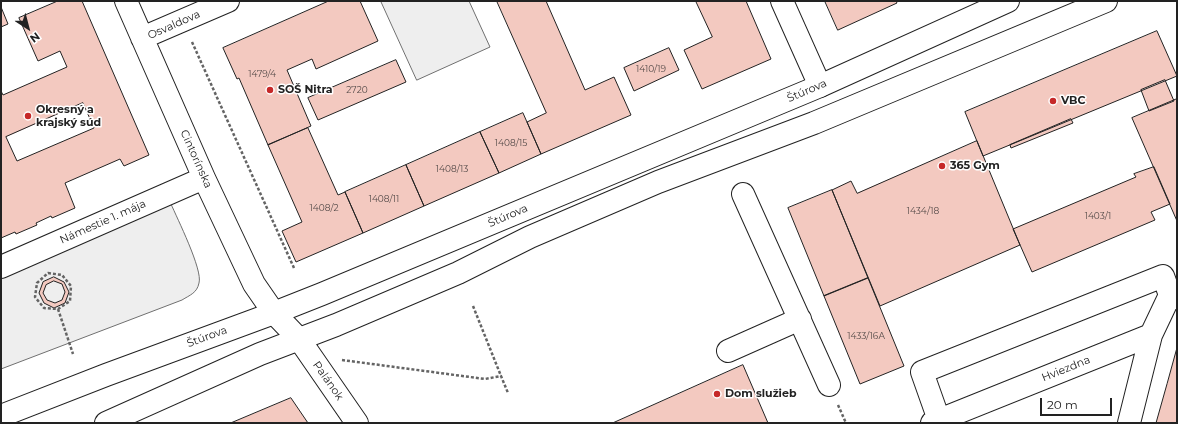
<!DOCTYPE html>
<html>
<head>
<meta charset="utf-8">
<style>
	body { margin:0 }
	#map { position:relative; width:1178px; height:424px; overflow:hidden; background:#fff; font-family:Montserrat,sans-serif }
	canvas { display:block }
	.frame { position:absolute; inset:0; border:2px solid #222; pointer-events:none }
	.north { position:absolute; left:8px; top:8px; width:40px; height:40px; -webkit-text-stroke:3px #fff; paint-order:stroke; rotate:144deg; font-size:11px; font-weight:700; line-height:16px; text-align:center; color:#222 }
	.north::after { content:''; display:block; margin:auto; width:14px; height:18px; background:#222; clip-path:polygon(50% 0,100% 100%,50% 72%,0 100%) }
	.scale { position:absolute; left:1040px; top:398px; width:72px; height:18px; box-sizing:border-box; border:2px solid #222; border-top:0; padding-left:5px; font-size:12px; line-height:14px; white-space:nowrap; color:#222; -webkit-text-stroke:3px #fff; paint-order:stroke }
</style>
</head>
<body>
<div id="map">
<canvas width="1178" height="424"></canvas>
<div class="frame"></div>
<div class="north">N</div>
<div class="scale">20 m</div>
</div>
<script>
const context = document.querySelector('canvas').getContext('2d');
context.lineJoin = 'round';
function fillPath(path, color) {
  context.fillStyle = color;
  context.fill(path, 'evenodd');
}
function stroke(path, color, width, dash) {
  context.strokeStyle = color;
  context.lineWidth = width;
  context.lineCap = dash ? 'butt' : 'round';
  context.setLineDash(dash || []);
  context.stroke(path);
}
function drawText(font, color, halo, rows, align = 'center') {
  context.font = font + ' Montserrat,sans-serif';
  context.lineWidth = 3;
  context.setLineDash([]);
  context.textBaseline = 'middle';
  context.strokeStyle = halo;
  context.fillStyle = color;
  for (const [text, x, y, turn = 0] of rows) {
    context.save();
    context.translate(x, y);
    context.rotate((+turn || 0) * Math.PI / 180);
    context.textAlign = isNaN(turn) ? turn : align;
    if (halo) context.strokeText(text, 0, 0);
    context.fillText(text, 0, 0);
    context.restore();
  }
}
const green = new Path2D(`
	M 381,1 L 469,1 L 490,47 L 417,80 Z
	M 171,204 C 177,218 203,270 199,283 C 197,293 190,295 182,300 L 1,369 L 1,277 Z`);
fillPath(green, '#eee');
stroke(green, '#6f6f6f', 1);
const building = new Path2D(`
	M 58,1 L 82,1 L 149,155 L 124,166 L 120,159 L 65,183 L 75,208 L 52,218 L 51,216 L 36,223 L 37,225 L 16,234 L 15,232 L 1,238 L 1,91 L 3,95 L 67,67 L 60,51 L 38,61 L 19,18 ZM 83,103 L 94,128 L 17,161 L 6,137 Z
	M 329,1 L 360,1 L 378,41 L 316,69 L 312,59 L 287,70 L 311,126 L 268,145 L 239,78 L 237,79 L 223,48 Z
	M 497,1 L 546,1 L 585,90 L 614,77 L 631,115 L 541,154 L 527,122 L 546,113 Z
	M 696,1 L 746,1 L 771,59 L 702,89 L 684,50 L 712,37 Z
	M 825,1 L 896,1 L 897,3 L 838,30 Z
	M 1,7 L 8,24 L 1,27 Z
	M 1157,31 L 1177,76 L 983,156 L 965,112 Z
	M 669,48 L 679,70 L 634,91 L 624,68 Z
	M 396,60 L 406,82 L 318,120 L 308,98 Z
	M 1165,80 L 1174,101 L 1149,111 L 1141,90 Z
	M 1177,99 L 1177,221 L 1132,118 Z
	M 523,113 L 541,154 L 499,173 L 480,132 Z
	M 1071,119 L 1073,123 L 1011,148 L 1010,145 Z
	M 308,128 L 338,195 L 345,192 L 363,233 L 296,262 L 282,231 L 302,222 L 268,145 Z
	M 480,132 L 499,173 L 424,206 L 406,165 Z
	M 977,141 L 1020,245 L 880,306 L 832,190 L 851,181 L 857,193 Z
	M 406,165 L 424,206 L 363,233 L 345,192 Z
	M 1154,167 L 1170,204 L 1151,212 L 1155,220 L 1032,272 L 1013,229 L 1136,177 L 1134,174 Z
	M 832,190 L 868,278 L 824,296 L 788,208 Z
	M 54,277 L 64,282 L 69,292 L 65,303 L 54,308 L 44,303 L 39,293 L 43,282 ZM 54,281 L 62,284 L 65,292 L 62,300 L 55,303 L 47,300 L 43,293 L 46,285 Z
	M 868,278 L 904,366 L 860,384 L 824,296 Z
	M 1177,348 L 1177,423 L 1156,423 L 1167,384 Z
	M 743,365 L 768,423 L 613,423 Z
	M 291,398 L 308,423 L 231,423 Z`);
fillPath(building, '#f3c9c0');
stroke(building, '#222', 1);
const minor = new Path2D(`
	M 126,1 L 204,178 L 254,284 L 274,313 L 299,339 L 357,423
	M 782,1 L 820,86
	M 142,38 L 228,1
	M 743,194 L 829,385
	M 1,267 L 204,178
	M 728,351 L 800,319
	M 939,420 L 922,372 L 1163,276 L 1170,295
	M 932,423 L 1151,335
	M 1129,423 L 1151,335 L 1170,295 L 1177,298`);
const major = new Path2D(`
	M 1,416 L 106,375 L 274,313 L 322,294 L 820,86 L 1008,1
	M 106,423 L 260,354 L 336,325 L 458,273 L 530,237 L 658,182 L 814,123 L 1106,1`);
stroke(minor, '#222', 24);
stroke(major, '#222', 24);
stroke(new Path2D(`
	M 192,42 L 294,268
	M 48,273 L 62,275 L 71,286 L 70,301 L 58,309 L 44,308 L 35,297 L 37,283 Z
	M 473,306 L 501,376
	M 58,309 L 73,354
	M 342,360 L 485,379 L 501,376 L 508,393
	M 838,405 L 846,423`), '#646464', 2.5, [3, 2]);
stroke(minor, '#fff', 22);
stroke(major, '#fff', 22);
for (const [x, y, r, color] of [
	[270,90,4,"#c62828"],
	[1053,101,4,"#c62828"],
	[28,116,4,"#c62828"],
	[942,166,4,"#c62828"],
	[717,394,4,"#c62828"]
]) {
  const dot = new Path2D();
  dot.arc(x, y, r, 0, 2 * Math.PI);
  context.fillStyle = color;
  context.fill(dot);
  stroke(dot, '#fff', 1.5);
}
drawText('9px', '#564c4a', null, [
	["1410/19",651,69],
	["1479/4",262,74],
	["2720",357,90],
	["1408/15",511,143],
	["1408/13",452,169],
	["1408/11",384,199],
	["1408/2",324,208],
	["1434/18",923,211],
	["1403/1",1098,216],
	["1433/16A",866,336]
]);
drawText('11px', '#222', '#fff', [
	["Osvaldova",174,25,-24],
	["Štúrova",807,91,-23],
	["Cintorínska",196,159,66],
	["Štúrova",508,216,-23],
	["Námestie 1. mája",103,222,-24],
	["Štúrova",207,337,-20],
	["Hviezdna",1066,369,-22],
	["Palánok",328,381,55]
]);
drawText('bold 11px', '#222', '#fff', [
	["SOŠ Nitra",278,90],
	["VBC",1061,101],
	["Okresný a",36,110],
	["krajský súd",36,123],
	["365 Gym",950,166],
	["Dom služieb",725,394]
], 'left');
</script>
</body>
</html>
